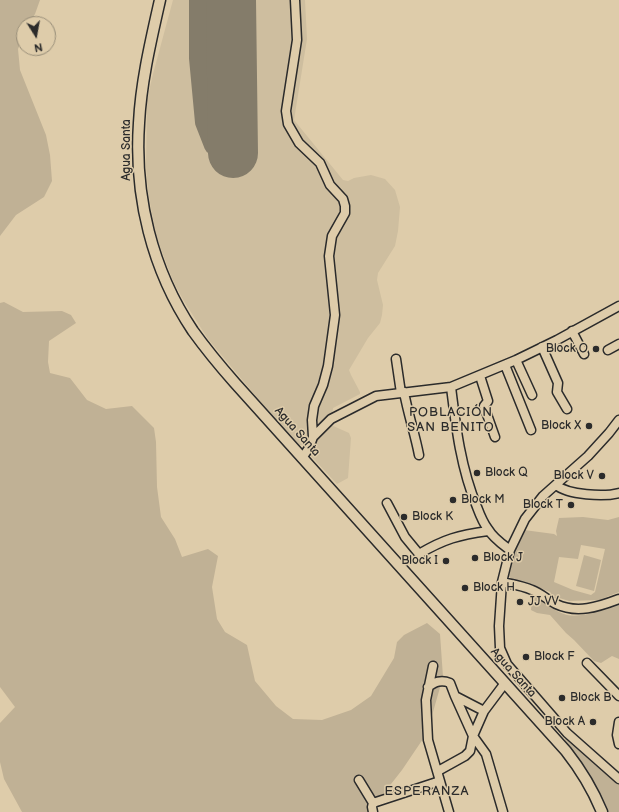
<!DOCTYPE html>
<html>
<head>
<meta charset="utf-8">
<style>
	body { margin:0 }
	#map { position:relative; width:619px; height:812px; overflow:hidden; background:#deccaa; font-family:"Balsamiq Sans",sans-serif }
	canvas { display:block }
	.north { position:absolute; left:16px; top:16px; width:40px; height:40px; box-sizing:border-box; background:#deccaa; border:1px solid #968c77; border-radius:50%; rotate:169deg; font-size:11px; font-weight:700; line-height:16px; text-align:center; color:#2b2b2b }
	.north::after { content:''; display:block; margin:auto; width:14px; height:18px; background:#2b2b2b; clip-path:polygon(50% 0,100% 100%,50% 72%,0 100%) }
</style>
</head>
<body>
<div id="map">
<canvas width="619" height="812"></canvas>
<div class="north">N</div>
</div>
<script>
const context = document.querySelector('canvas').getContext('2d');
context.lineJoin = 'round';
function fillPath(path, color) {
  context.fillStyle = color;
  context.fill(path, 'evenodd');
}
function stroke(path, color, width, dash) {
  context.strokeStyle = color;
  context.lineWidth = width;
  context.lineCap = dash ? 'butt' : 'round';
  context.setLineDash(dash || []);
  context.stroke(path);
}
function drawText(font, color, halo, rows, align = 'center') {
  context.font = font + ' "Balsamiq Sans",sans-serif';
  context.lineWidth = 3;
  context.setLineDash([]);
  context.textBaseline = 'middle';
  context.strokeStyle = halo;
  context.fillStyle = color;
  for (const [text, x, y, turn = 0] of rows) {
    context.save();
    context.translate(x, y);
    context.rotate((+turn || 0) * Math.PI / 180);
    context.textAlign = isNaN(turn) ? turn : align;
    if (halo) context.strokeText(text, 0, 0);
    context.fillText(text, 0, 0);
    context.restore();
  }
}
fillPath(new Path2D(`
	M 173,0 L 305,0 L 307,39 L 294,120 L 343,180 L 348,181 L 354,178 L 371,175 L 385,179 L 395,190 L 400,207 L 398,231 L 395,246 L 378,273 L 377,280 L 383,305 L 382,315 L 380,323 L 368,338 L 349,370 L 351,375 L 360,392 L 360,394 L 333,408 L 331,425 L 349,433 L 351,438 L 348,478 L 337,484 L 310,455 L 311,452 L 306,445 L 299,445 L 270,413 L 208,339 L 185,303 L 174,283 L 166,263 L 156,235 L 148,192 L 146,166 L 147,100 L 153,74 Z`), '#cebe9f');
fillPath(new Path2D(`
	M 0,0 L 40,0 L 35,14 L 29,24 L 24,24 L 24,34 L 18,49 L 20,70 L 46,135 L 50,155 L 52,181 L 44,197 L 16,215 L 0,236 Z
	M 4,302 L 23,312 L 62,311 L 71,315 L 76,323 L 49,341 L 48,362 L 50,373 L 70,378 L 87,400 L 106,409 L 132,406 L 154,428 L 156,442 L 157,487 L 161,517 L 175,539 L 182,557 L 208,549 L 218,556 L 212,587 L 217,619 L 225,632 L 247,645 L 255,681 L 276,706 L 293,719 L 322,720 L 351,710 L 371,696 L 394,658 L 397,642 L 404,635 L 427,623 L 440,634 L 443,677 L 427,733 L 402,770 L 373,807 L 373,812 L 22,812 L 4,779 L 0,762 L 0,723 L 15,707 L 0,687 L 0,303 Z
	M 583,517 L 608,520 L 619,517 L 619,592 L 599,600 L 569,601 L 553,596 L 550,592 L 527,583 L 512,580 L 509,576 L 515,549 L 524,530 L 554,534 L 557,536 L 556,531 L 559,518 ZM 581,545 L 605,549 L 595,592 L 591,595 L 573,590 L 554,582 L 559,557 L 578,559 Z
	M 584,555 L 601,560 L 594,591 L 576,586 Z
	M 534,597 C 545,602 555,612 567,615 C 581,618 605,610 619,605 L 619,659 L 612,656 L 601,663 L 594,661 L 574,640 L 566,633 L 550,615 L 537,613 L 531,610 L 532,598 Z
	M 566,736 L 619,784 L 619,812 L 607,812 L 597,788 L 565,741 Z`), '#c0b195');
stroke(new Path2D(`
	M 199,0 L 199,58 L 205,122 L 214,145 L 233,153`), '#847c6a', 20);
stroke(new Path2D(`
	M 231,0 L 233,153`), '#847c6a', 50);
const minor = new Path2D(`
	M 295,0 L 297,40 L 286,111 L 288,124 L 299,143 L 320,163 L 330,185 L 343,199 L 345,206 L 345,213 L 332,236 L 329,256 L 335,315 L 328,366 L 323,385 L 314,406 L 312,420 L 313,437 L 309,448 L 302,458
	M 572,331 L 584,354
	M 542,347 L 558,383 L 557,392 L 567,409
	M 608,350 L 619,344
	M 396,359 L 401,393
	M 516,360 L 532,395
	M 505,365 L 531,430
	M 480,376 L 488,401 L 484,406 L 495,437
	M 451,387 C 456,428 461,469 477,507 C 480,515 483,523 488,529 C 493,538 502,544 510,550
	M 404,392 C 408,414 415,434 419,455
	M 619,420 L 609,433 L 588,456 L 543,496 L 525,519 L 510,550 L 502,582 L 499,626 L 500,648 L 507,664 L 567,733 L 619,779
	M 313,437 L 331,419 L 376,396 L 451,387 L 516,360 L 557,340 L 619,306
	M 556,485 C 568,495 604,497 619,493
	M 387,503 L 405,537 L 419,554 C 444,539 459,535 488,531
	M 502,582 C 511,584 523,586 532,590 C 540,593 548,600 556,604 C 577,614 598,607 619,599
	M 587,663 L 619,696
	M 433,666 L 426,700 L 428,740 L 449,812
	M 428,687 C 435,682 441,679 450,683 L 455,696 L 484,711
	M 455,696 L 473,736 L 486,754 L 503,812
	M 619,722 L 617,735 L 619,744
	M 438,771 L 465,756 L 470,751 L 473,736 L 484,711 L 505,683
	M 359,780 L 373,803
	M 373,803 L 440,781
	M 373,812 L 372,807 L 373,803`);
const major = new Path2D(`
	M 160,0 C 151,40 141,82 139,123 C 134,196 152,270 193,331 C 206,349 220,366 235,383 L 566,751 C 581,770 593,790 602,812`);
stroke(minor, '#2b2b2b', 11);
stroke(major, '#2b2b2b', 13);
stroke(minor, '#deccaa', 8);
stroke(major, '#deccaa', 10);
for (const [x, y, r, color] of [
	[596,349,4,"#2b2b2b"],
	[589,426,4,"#2b2b2b"],
	[477,473,4,"#2b2b2b"],
	[602,476,4,"#2b2b2b"],
	[453,500,4,"#2b2b2b"],
	[571,505,4,"#2b2b2b"],
	[404,517,4,"#2b2b2b"],
	[475,558,4,"#2b2b2b"],
	[446,561,4,"#2b2b2b"],
	[465,588,4,"#2b2b2b"],
	[520,602,4,"#2b2b2b"],
	[526,657,4,"#2b2b2b"],
	[562,698,4,"#2b2b2b"],
	[593,722,4,"#2b2b2b"]
]) {
  const dot = new Path2D();
  dot.arc(x, y, r, 0, 2 * Math.PI);
  context.fillStyle = color;
  context.fill(dot);
  stroke(dot, '#deccaa', 1.5);
}
drawText('12px', '#2b2b2b', '#deccaa', [
	["Agua Santa",127,150,-90],
	["Agua Santa",297,432,48],
	["Agua Santa",513,673,48]
]);
drawText('12px', '#2b2b2b', '#deccaa', [
	["Block O",588,349,"right"],
	["Block X",581,426,"right"],
	["Block Q",485,473],
	["Block V",594,476,"right"],
	["Block M",461,500],
	["Block T",563,505,"right"],
	["Block K",412,517],
	["Block J",483,558],
	["Block I",438,561,"right"],
	["Block H",473,588],
	["JJ VV",528,602],
	["Block F",534,657],
	["Block B",570,698],
	["Block A",585,722,"right"]
], 'left');
context.letterSpacing = '1px';
drawText('13px', '#2b2b2b', '#deccaa', [
	["POBLACIÓN",451,413],
	["SAN BENITO",451,428],
	["ESPERANZA",427,792]
]);
context.letterSpacing = '0px';
</script>
</body>
</html>
